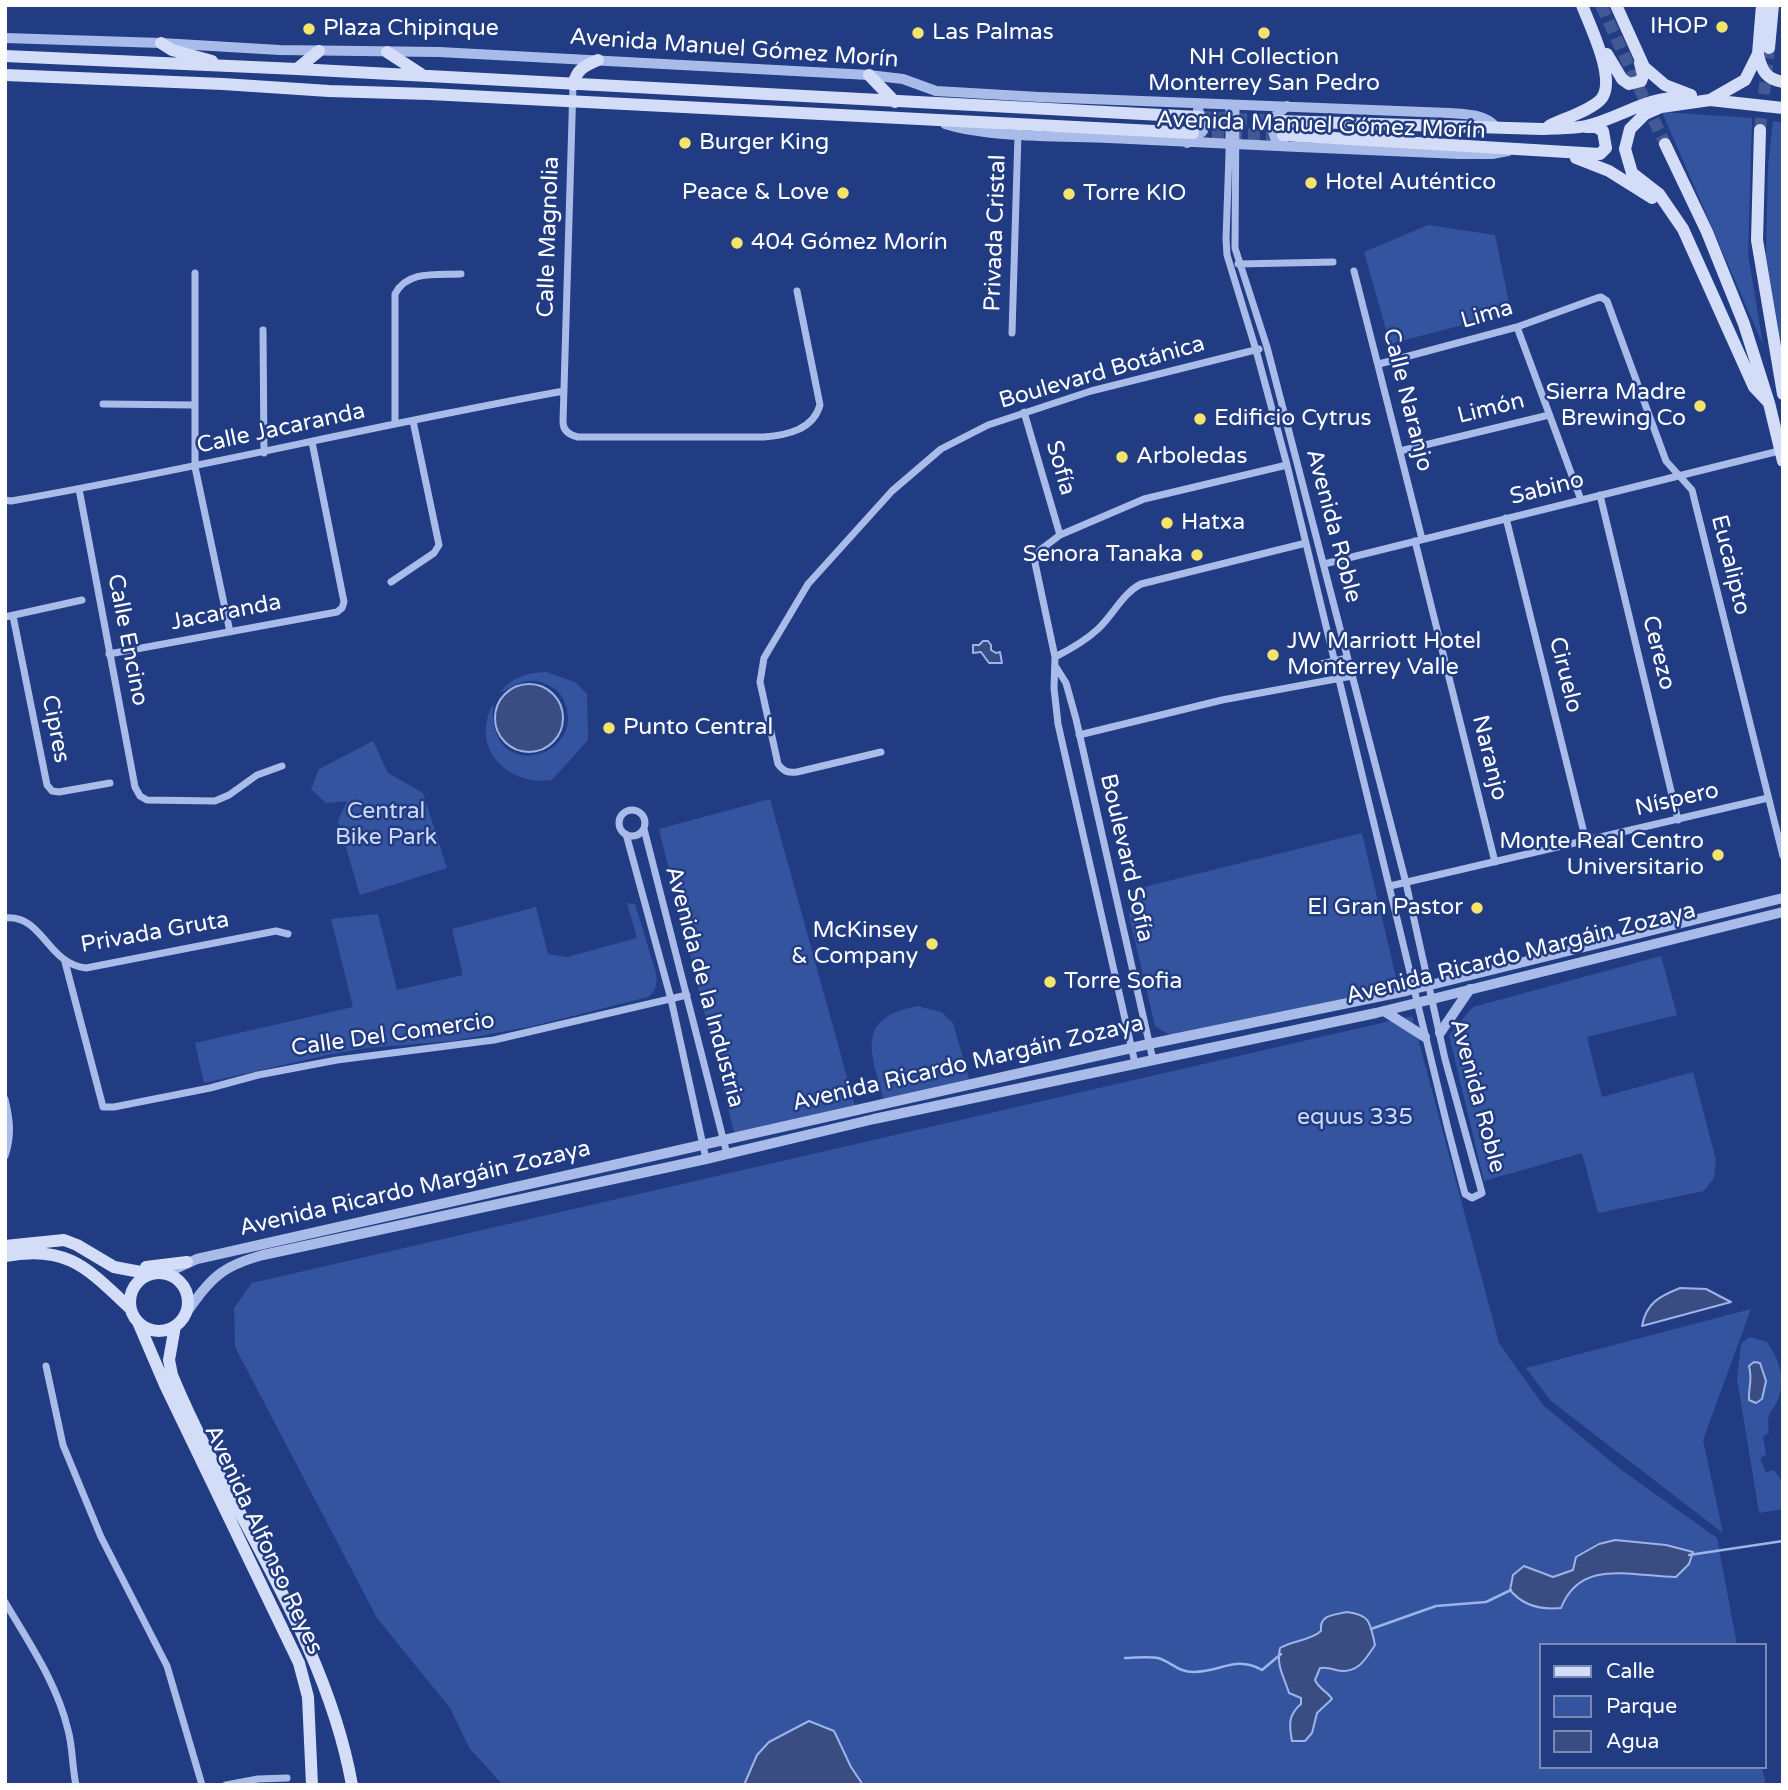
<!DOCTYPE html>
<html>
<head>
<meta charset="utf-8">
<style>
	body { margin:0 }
	#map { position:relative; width:1788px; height:1790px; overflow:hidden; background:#213c83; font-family:"Varela Round",sans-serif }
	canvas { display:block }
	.frame { position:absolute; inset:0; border:7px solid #fff; pointer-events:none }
	.legend { position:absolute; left:1539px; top:1643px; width:228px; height:126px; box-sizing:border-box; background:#213c83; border:2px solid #7a8ab5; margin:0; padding:9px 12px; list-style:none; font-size:21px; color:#fff }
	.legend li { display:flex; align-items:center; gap:14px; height:35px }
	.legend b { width:35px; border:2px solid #7a8ab5 }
</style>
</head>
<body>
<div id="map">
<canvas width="1788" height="1790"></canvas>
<div class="frame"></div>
<ul class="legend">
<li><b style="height:9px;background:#d4ddf7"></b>Calle</li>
<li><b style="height:19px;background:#3554a0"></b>Parque</li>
<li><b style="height:19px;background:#3a4d82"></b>Agua</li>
</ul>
</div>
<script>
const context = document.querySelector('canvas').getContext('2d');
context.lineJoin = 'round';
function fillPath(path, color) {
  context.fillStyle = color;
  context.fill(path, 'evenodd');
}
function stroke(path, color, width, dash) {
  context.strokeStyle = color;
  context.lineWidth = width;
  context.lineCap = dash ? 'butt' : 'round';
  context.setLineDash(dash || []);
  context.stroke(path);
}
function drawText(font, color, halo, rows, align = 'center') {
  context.font = font + ' "Varela Round",sans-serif';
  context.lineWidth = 5;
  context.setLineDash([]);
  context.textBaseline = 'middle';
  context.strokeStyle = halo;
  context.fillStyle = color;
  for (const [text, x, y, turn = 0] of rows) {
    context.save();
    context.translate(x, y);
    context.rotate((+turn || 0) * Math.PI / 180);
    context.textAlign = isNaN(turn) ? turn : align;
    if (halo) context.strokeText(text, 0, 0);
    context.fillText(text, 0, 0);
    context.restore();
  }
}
fillPath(new Path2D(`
	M 1662,112 L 1752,118 L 1748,254 L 1763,345 Z
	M 1773,121 L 1783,123 L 1783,358 L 1766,256 L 1768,166 Z
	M 1428,225 L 1495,235 L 1511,312 L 1390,344 L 1364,252 Z
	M 546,672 L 575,682 L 587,694 L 588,740 L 552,780 C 506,786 470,748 493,704 C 487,786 583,758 566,706 C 563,697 559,690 550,686 C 531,675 517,683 500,693 C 512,677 526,673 546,672 Z
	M 373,741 L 388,773 L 423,793 L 447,868 L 360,895 L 338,821 L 347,801 L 326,803 L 311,789 L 319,769 Z
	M 770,799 L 855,1106 L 735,1136 L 659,829 Z
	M 1362,833 L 1398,986 L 1174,1038 L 1155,1026 L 1129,915 L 1132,898 L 1140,888 Z
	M 627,903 L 635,904 L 656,973 C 657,984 657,990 648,997 L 533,1026 L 452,1041 L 367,1048 L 327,1055 L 204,1083 L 195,1043 L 353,1007 L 331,919 L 378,914 L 397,990 L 463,975 L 452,929 L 536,907 L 548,954 L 567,957 L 637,938 Z
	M 1661,956 L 1677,1015 L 1587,1037 L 1602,1097 L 1693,1072 L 1716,1160 L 1714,1178 L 1704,1191 L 1598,1213 L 1582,1153 L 1484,1181 L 1449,1035 L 1473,1007 Z
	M 918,1006 L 941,1012 L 953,1023 L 970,1082 L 884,1100 C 871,1053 854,1018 918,1006 Z
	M 1412,1016 L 1499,1343 L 1543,1405 L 1620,1469 L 1717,1538 L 1737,1645 L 1541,1645 L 1541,1767 L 1762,1767 L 1766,1785 L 503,1785 L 470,1749 L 450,1708 L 377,1618 L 235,1347 L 234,1308 L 252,1283 Z
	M 1751,1309 L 1703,1440 L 1723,1533 L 1551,1401 L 1526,1368 Z
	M 1749,1337 L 1767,1342 C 1778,1359 1786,1376 1779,1396 C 1772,1416 1766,1408 1769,1433 L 1763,1436 L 1766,1455 L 1760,1458 L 1766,1472 L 1774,1470 L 1783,1483 L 1783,1509 L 1759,1513 L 1737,1379 L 1741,1344 Z`), '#3554a0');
const water = new Path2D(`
	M 983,641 L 988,641 L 991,645 L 991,650 L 996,653 L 1000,652 L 1002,663 L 989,663 L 981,652 L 973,653 L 973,645 L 979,645 Z
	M495 718a34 34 0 1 1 68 0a34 34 0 1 1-68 0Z
	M 1680,1288 L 1706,1289 L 1731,1302 L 1642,1326 C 1646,1303 1660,1296 1680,1288 Z
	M 1754,1362 L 1760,1363 L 1766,1381 L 1762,1399 L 1756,1403 L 1749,1400 C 1748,1387 1753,1381 1749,1366 Z
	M 1615,1540 L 1666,1545 L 1693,1552 L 1689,1564 L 1676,1577 C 1634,1577 1581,1557 1561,1608 C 1541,1610 1523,1606 1510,1590 L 1513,1575 L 1524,1566 L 1553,1577 L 1573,1570 L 1576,1557 L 1599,1544 Z
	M 1347,1612 C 1371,1615 1370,1623 1375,1645 C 1365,1660 1357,1675 1336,1670 C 1329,1668 1327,1667 1320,1668 L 1315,1680 C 1319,1689 1327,1691 1332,1699 L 1317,1713 L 1312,1733 L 1305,1741 L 1292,1741 C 1289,1725 1288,1715 1301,1704 L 1301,1698 L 1289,1693 C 1284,1676 1276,1667 1280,1648 C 1293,1640 1310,1641 1321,1631 C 1319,1614 1335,1615 1347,1612 Z
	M 809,1721 L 834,1731 L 851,1767 L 863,1785 L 744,1785 L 757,1755 L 769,1742 Z`);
fillPath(water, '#3a4d82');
stroke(water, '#9db4ea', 2);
stroke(new Path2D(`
	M 1689,1555 L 1783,1541
	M 1371,1629 L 1436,1606 L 1486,1602 L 1511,1590
	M 1125,1658 C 1135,1658 1149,1656 1158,1658 C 1172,1662 1177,1672 1194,1672 C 1221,1672 1235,1655 1262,1670 L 1281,1654`), '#9db4ea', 2.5);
stroke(new Path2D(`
	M 1601,5 L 1665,144
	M 1199,117 L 1278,121
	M 1760,130 L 1769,48
	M 1194,133 L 1283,135`), '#425996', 12, [12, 6]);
stroke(new Path2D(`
	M 573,85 L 563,422 C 563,431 569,435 578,437 L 764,437 C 787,435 813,430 820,405 L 797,291
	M 1229,105 L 1229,154 L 1226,239 L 1227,255 L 1256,350 L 1287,465 L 1448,1129 L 1465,1194 L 1472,1198 L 1482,1193 L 1445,1059 L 1406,883 L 1267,347 L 1235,248 L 1236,105
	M 1238,264 L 1333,262
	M 1354,271 L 1422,539
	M 195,273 L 195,467 L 230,632
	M 1517,327 L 1581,500
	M 263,330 L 264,453
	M 1012,333 L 1018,134
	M 1379,364 L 1517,327 L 1597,298 L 1601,297 L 1607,301 L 1666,461 L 1692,490 L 1783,856
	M 103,404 L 193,405
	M 1024,412 L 1060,535
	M 395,424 L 395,294 C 407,270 437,275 461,274
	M 1400,451 L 1549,415
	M 79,489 L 135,787 L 140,796 L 147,800 L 215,801 L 229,795 L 257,775 L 282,766
	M 1600,495 L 1678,820
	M 5,500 L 11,501 C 196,469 379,424 564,391
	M 1506,518 L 1586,841
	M 1415,541 L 1495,862
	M 1324,564 L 1779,451
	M 391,582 L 434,553 L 439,545 L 413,421
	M 13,616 L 47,785 L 52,791 L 59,792 L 110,783
	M 5,617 L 82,600
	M 109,654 L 337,612 L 342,608 L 344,602 L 312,442
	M 1055,657 C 1071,649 1085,641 1098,629 C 1113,615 1123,593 1141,584 L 1306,543
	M 1321,664 L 1347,658
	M 1056,667 L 1066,683 L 1076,719 L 1153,1060
	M 1079,735 L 1222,700 L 1352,676
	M 881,752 L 797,772 C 788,773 784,772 778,764 L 760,682 L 764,658 L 808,584 L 892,491 L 941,449 L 988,425 L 1091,391 L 1259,349
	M619 823a13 13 0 1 1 26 0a13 13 0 1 1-26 0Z
	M 644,829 L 727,1154
	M 626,834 L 671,999 L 706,1159
	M 1390,886 L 1768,798
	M 5,918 C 43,914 47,964 86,968 L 276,931 L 288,934
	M 65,962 L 103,1107 L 114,1107 L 210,1088 L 258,1075 L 337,1060 L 494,1040 L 687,995
	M 1135,1063 L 1058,724 L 1054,688 L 1055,657 L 1035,563 L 1040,550 L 1060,535 L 1144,499 L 1287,465
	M 5,1099 C 10,1120 12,1135 5,1156
	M 46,1366 L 63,1445 L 101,1537 L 167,1666 L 202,1785
	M 5,1602 C 29,1643 57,1683 68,1730 C 73,1748 72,1767 76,1785
	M 226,1785 L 258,1779 L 287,1778`), '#a9bbe8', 7);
stroke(new Path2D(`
	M 5,38 L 161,43 L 280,50 L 439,52 L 869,75 L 903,79 L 936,91 L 1039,97 L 1449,113 C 1465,114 1485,114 1496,127
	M 945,124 C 989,138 1061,136 1109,138 C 1226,144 1342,149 1459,154 L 1492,154 L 1508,151
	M 1187,143 L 1203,131 L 1203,121 L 1198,110
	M 1286,146 L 1275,138 L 1271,124 L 1275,116 L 1287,106
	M 1384,1011 L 1425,1037
	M 1440,1033 L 1470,989
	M 164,1274 L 197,1259 L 1149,1044 L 1406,991 L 1783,898
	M 184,1316 C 210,1280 218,1267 263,1255 L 706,1159 L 874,1119 L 1376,1013 L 1783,912`), '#a9bbe8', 10);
stroke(new Path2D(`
	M 1616,5 L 1644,67 L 1665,85 L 1691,95
	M 1762,5 L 1758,54 L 1745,80 L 1710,100 L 1661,107 L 1645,114 L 1630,129 L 1625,149 L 1632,173 L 1659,194 L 1683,229 L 1754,387 L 1769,403
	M 161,43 L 172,50 L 212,61
	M 1769,48 L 1773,5
	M 387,52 L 421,74
	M 1607,54 L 1622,79 L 1629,84 L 1641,81 L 1643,75 L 1640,63
	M 1758,55 C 1762,71 1766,79 1783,82
	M 5,56 L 297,69 L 1199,117
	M 297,69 L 319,51
	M 5,75 L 223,84 L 329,91 L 429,94 L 1193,133
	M 869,75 L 895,102
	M 573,85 C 577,69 584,66 598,60
	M 1710,100 L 1783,108
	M 1278,121 L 1542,129 C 1556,128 1573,129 1586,126 C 1621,118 1648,95 1685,98
	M 1549,126 C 1562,119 1593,110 1602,98 C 1616,78 1590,26 1582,5
	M 1760,130 L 1757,240 L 1783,394
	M 1283,135 L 1600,154 L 1606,148 L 1603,131 L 1596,127 L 1586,127
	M 1665,144 L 1707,232 L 1744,324 L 1769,403 L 1783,461
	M 1576,158 L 1609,171 L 1652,198
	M 5,1246 L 64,1240 L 77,1245 L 114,1267 L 151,1274
	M 5,1256 C 68,1244 88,1269 131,1309
	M 146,1267 L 187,1262
	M130 1302a29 29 0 1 1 58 0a29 29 0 1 1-58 0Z
	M 138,1322 L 165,1385 L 299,1663 L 308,1697 L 312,1785
	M 175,1326 L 169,1360 L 172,1375 C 229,1513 325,1635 352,1785`), '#d4ddf7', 12);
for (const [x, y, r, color] of [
	[1722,27,7,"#f5e46b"],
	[309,29,7,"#f5e46b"],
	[918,33,7,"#f5e46b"],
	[1264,33,7,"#f5e46b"],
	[685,143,7,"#f5e46b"],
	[1311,183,7,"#f5e46b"],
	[843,193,7,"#f5e46b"],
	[1069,194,7,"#f5e46b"],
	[737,243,7,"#f5e46b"],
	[1700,406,7,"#f5e46b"],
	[1200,419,7,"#f5e46b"],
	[1122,457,7,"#f5e46b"],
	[1167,523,7,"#f5e46b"],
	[1197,555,7,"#f5e46b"],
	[1273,655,7,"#f5e46b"],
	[609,728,7,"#f5e46b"],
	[1718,855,7,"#f5e46b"],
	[1477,908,7,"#f5e46b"],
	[932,944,7,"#f5e46b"],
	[1050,982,7,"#f5e46b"]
]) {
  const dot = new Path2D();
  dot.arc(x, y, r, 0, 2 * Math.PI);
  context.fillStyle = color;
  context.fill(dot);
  stroke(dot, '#213c83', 2.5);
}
drawText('23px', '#fff', '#213c83', [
	["IHOP",1708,27,"right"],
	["Plaza Chipinque",323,29],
	["Las Palmas",932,33],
	["NH Collection",1264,58,"center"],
	["Monterrey San Pedro",1264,84,"center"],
	["Burger King",699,143],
	["Hotel Auténtico",1325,183],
	["Peace & Love",829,193,"right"],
	["Torre KIO",1083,194],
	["404 Gómez Morín",751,243],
	["Sierra Madre",1686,393,"right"],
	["Brewing Co",1686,419,"right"],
	["Edificio Cytrus",1214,419],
	["Arboledas",1136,457],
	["Hatxa",1181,523],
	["Senora Tanaka",1183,555,"right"],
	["JW Marriott Hotel",1287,642],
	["Monterrey Valle",1287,668],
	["Punto Central",623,728],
	["Monte Real Centro",1704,842,"right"],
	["Universitario",1704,868,"right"],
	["El Gran Pastor",1463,908,"right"],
	["McKinsey",918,931,"right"],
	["& Company",918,957,"right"],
	["Torre Sofia",1064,982]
], 'left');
drawText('23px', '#fff', '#213c83', [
	["Avenida Manuel Gómez Morín",734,49,4],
	["Avenida Manuel Gómez Morín",1321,126,2],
	["Privada Cristal",996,233,-88],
	["Calle Magnolia",549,237,-88],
	["Lima",1487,315,-16],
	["Boulevard Botánica",1102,373,-16],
	["Calle Naranjo",1407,400,76],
	["Limón",1491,409,-14],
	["Calle Jacaranda",281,429,-12],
	["Sofía",1060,468,74],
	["Sabino",1547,489,-14],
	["Avenida Roble",1333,526,75],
	["Eucalipto",1730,565,76],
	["Jacaranda",226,613,-11],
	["Calle Encino",127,640,79],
	["Cerezo",1658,653,76],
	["Ciruelo",1565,675,76],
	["Cipres",55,729,79],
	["Naranjo",1489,758,76],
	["Níspero",1677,800,-13],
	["Boulevard Sofía",1126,858,77],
	["Privada Gruta",155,933,-10],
	["Avenida Ricardo Margáin Zozaya",1521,954,-14],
	["Avenida de la Industria",704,987,75],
	["Calle Del Comercio",393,1035,-8],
	["Avenida Ricardo Margáin Zozaya",968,1064,-13],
	["Avenida Roble",1477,1096,75],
	["Avenida Ricardo Margáin Zozaya",415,1189,-13],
	["Avenida Alfonso Reyes",263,1540,65]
]);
drawText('23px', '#cdd9f6', '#213c83', [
	["Central",386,812],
	["Bike Park",386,838],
	["equus 335",1355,1118]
]);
</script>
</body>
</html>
